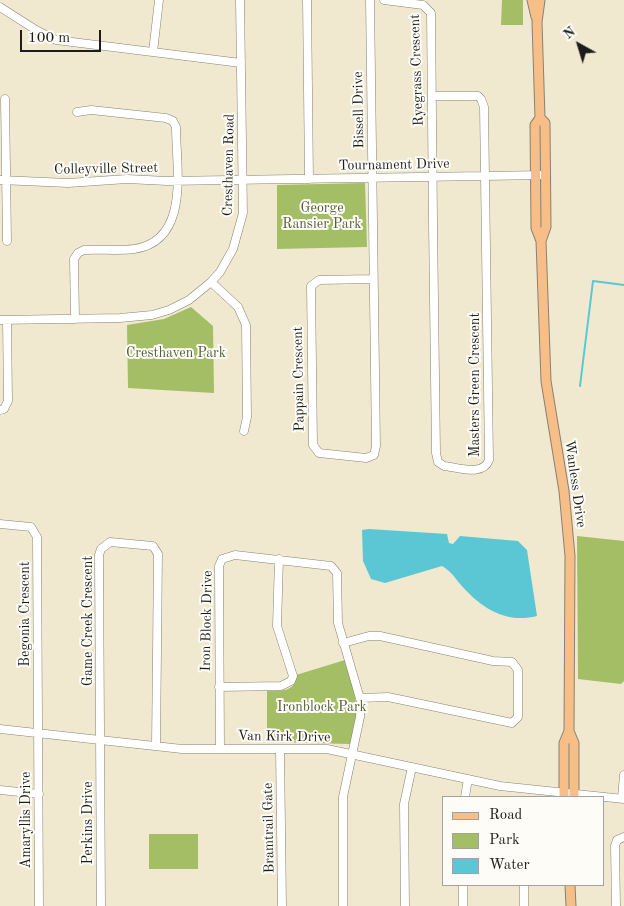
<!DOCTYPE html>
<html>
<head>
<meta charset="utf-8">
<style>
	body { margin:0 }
	#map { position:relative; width:624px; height:906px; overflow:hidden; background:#f0e9cf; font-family:"Old Standard TT",serif }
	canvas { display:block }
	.legend { position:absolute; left:442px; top:796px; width:162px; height:90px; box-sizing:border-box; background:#fdfcf7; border:1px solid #a3a29f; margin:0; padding:6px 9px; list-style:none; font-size:15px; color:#1c1c1c }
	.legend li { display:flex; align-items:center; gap:10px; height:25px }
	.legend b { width:25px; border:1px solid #a3a29f }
	.north { position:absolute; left:554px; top:20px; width:50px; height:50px; -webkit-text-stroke:4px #fdfcf7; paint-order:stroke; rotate:321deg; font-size:14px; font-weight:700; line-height:20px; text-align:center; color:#1c1c1c }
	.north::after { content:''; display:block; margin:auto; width:18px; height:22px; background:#1c1c1c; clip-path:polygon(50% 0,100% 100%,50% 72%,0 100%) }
	.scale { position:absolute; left:20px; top:30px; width:81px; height:22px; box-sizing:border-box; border:2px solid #1c1c1c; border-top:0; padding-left:6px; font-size:15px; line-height:18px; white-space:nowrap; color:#1c1c1c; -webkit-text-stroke:4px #fdfcf7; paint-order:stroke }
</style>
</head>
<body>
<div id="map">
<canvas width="624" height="906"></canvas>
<ul class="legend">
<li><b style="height:6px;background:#f7be87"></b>Road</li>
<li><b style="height:14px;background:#a3be64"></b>Park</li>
<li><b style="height:14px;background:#5bc7d5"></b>Water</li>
</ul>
<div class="north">N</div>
<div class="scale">100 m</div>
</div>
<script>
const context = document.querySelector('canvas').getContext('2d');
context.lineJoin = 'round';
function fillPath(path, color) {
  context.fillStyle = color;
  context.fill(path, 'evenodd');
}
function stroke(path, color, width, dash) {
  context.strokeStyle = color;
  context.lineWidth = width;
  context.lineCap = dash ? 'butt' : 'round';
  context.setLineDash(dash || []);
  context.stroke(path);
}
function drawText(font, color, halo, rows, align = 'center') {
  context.font = font + ' "Old Standard TT",serif';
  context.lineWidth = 4;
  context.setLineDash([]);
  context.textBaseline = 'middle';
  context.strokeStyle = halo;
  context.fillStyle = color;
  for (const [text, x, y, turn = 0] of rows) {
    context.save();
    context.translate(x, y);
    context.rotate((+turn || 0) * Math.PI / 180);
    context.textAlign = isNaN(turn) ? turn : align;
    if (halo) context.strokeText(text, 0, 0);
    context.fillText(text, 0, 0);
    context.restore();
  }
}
fillPath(new Path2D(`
	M 502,0 L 523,0 L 523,25 L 501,25 Z
	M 365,183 L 367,247 L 277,249 L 277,185 Z
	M 191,307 L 213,326 L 214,393 L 128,388 L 127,325 L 164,319 Z
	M 577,536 L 624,541 L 624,681 L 621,684 L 578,679 Z
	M 345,660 C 353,687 364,716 350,744 L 267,742 L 267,691 C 280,691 297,692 296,675 Z
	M 149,834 L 198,834 L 198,869 L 149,869 Z`), '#a3be64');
fillPath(new Path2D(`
	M 369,529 L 447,534 L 449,543 L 453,544 L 460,536 L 518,541 L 527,550 L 537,616 C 506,624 481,608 461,585 C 454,577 452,572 442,566 L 385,583 L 371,579 L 363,561 L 362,530 Z`), '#5bc7d5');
stroke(new Path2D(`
	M 580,386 L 593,281 L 624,285`), '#5bc7d5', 2);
const minor = new Path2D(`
	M 307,0 L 309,179
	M 370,0 L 376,446 L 374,455 L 366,458 L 319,453 L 313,445 L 311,286 L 319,280 L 373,279
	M 384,0 L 423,5 L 431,13 C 432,160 434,306 436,453 L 438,462 L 444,466 C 457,467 483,477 489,460 L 484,107 L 481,99 L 478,96 L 432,96
	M 0,7 L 36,30 L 56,40 L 241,63
	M 153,52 L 159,0
	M 5,99 L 7,241
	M 0,180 L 68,183 L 127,179 L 167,181 L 546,175
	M 211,282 L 238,307 L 246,325 L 247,417 L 244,431
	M 75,319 L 74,259 L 78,253 L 84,250 C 101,249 118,251 134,249 C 191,241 176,167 176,127 L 173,121 L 166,118 L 91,110 L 77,112
	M 0,320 L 120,318 L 152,315 L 169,310 L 189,300 L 211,282 L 220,272 L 233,249 L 243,213 L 240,0
	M 0,410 L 4,409 L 8,401 L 7,320
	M 0,524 L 31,527 L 37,537 L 39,906
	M 343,643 L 369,636 L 380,636 L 493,661 L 512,662 L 518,670 L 518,717 L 512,723 L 388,697 L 360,698
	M 219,687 L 281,686 L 291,681 L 293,676 L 277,626 L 279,559
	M 0,729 L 182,749 L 327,749 L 500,786 L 624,799
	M 220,749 L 219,566 L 222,559 L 235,555 L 331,566 L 337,573 L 338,623 L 361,702 L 360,717 L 343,797 L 343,906
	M 280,749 L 282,906
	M 0,790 L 39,794
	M 465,797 L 468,779
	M 622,798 L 624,775
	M 463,885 L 463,906
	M 524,885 L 524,906
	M 101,906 L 99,555 L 101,549 L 110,542 L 153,546 L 158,554 L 156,746
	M 405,906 L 404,804 L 412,767
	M 616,906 L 615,846 L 617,840 L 624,837`);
const major = new Path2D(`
	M 532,0 L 536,17
	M 540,0 L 537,22 L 540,118 L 545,123 L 546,227 L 541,241
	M 540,118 L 535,125 L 536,228 L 541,241 L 546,381 L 564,491 L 570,556 L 569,731 L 574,743 L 574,797
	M 564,797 L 564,743 L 569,731
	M 570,885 L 571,906`);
stroke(minor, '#868276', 9);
stroke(major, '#868276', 11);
stroke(minor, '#fff', 8);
stroke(major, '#f7be87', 9);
drawText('14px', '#1c1c1c', '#fdfcf7', [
	["Ryegrass Crescent",417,70,-92],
	["Bissell Drive",359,110,-91],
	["Cresthaven Road",229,165,-89],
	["Tournament Drive",394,165,-1],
	["Colleyville Street",106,169,-1],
	["Pappain Crescent",299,379,-91],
	["Masters Green Crescent",475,385,-90],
	["Wanless Drive",575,484,82],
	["Begonia Crescent",25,614,-90],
	["Game Creek Crescent",88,621,-90],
	["Iron Block Drive",207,621,-89],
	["Van Kirk Drive",284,737,1],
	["Amaryllis Drive",26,820,-90],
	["Perkins Drive",88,823,-90],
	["Bramtrail Gate",269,828,-91]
]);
drawText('14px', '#525d39', '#fdfcf7', [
	["George",322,208],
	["Ransier Park",322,224],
	["Cresthaven Park",176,353],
	["Ironblock Park",322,707]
]);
</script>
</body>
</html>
